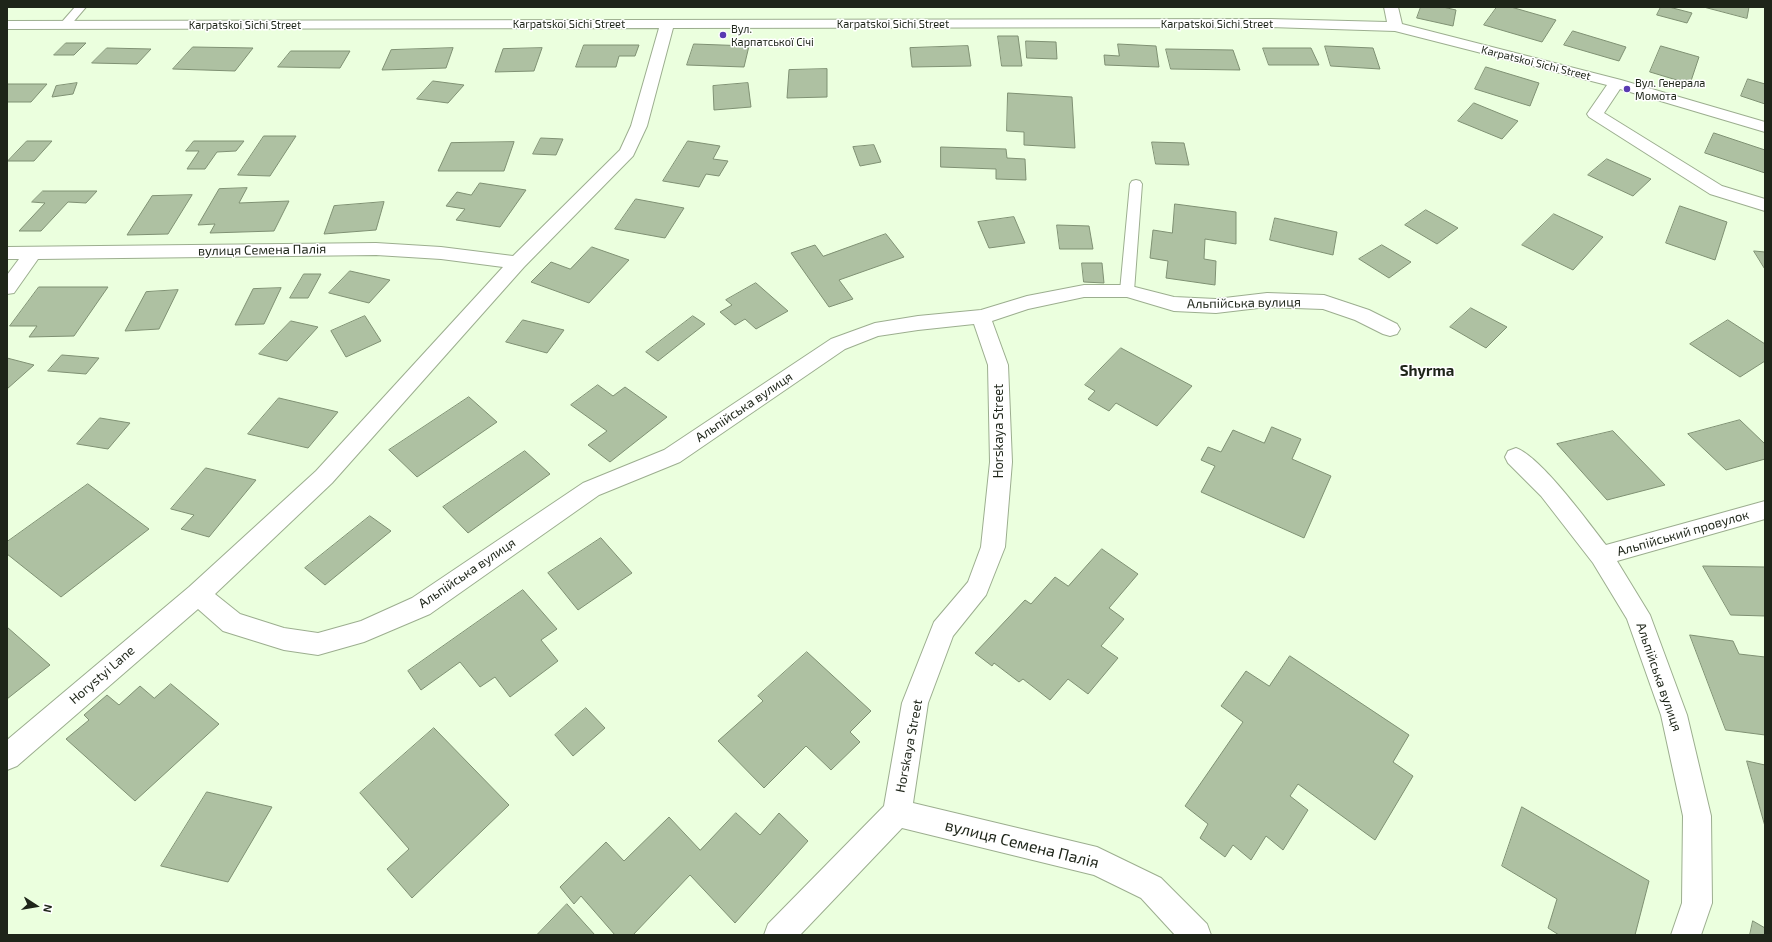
<!DOCTYPE html>
<html>
<head>
<meta charset="utf-8">
<style>
	body { margin:0 }
	#map { position:relative; width:1772px; height:942px; overflow:hidden; background:#ebffde; font-family:"Exo 2",sans-serif }
	canvas { display:block }
	.frame { position:absolute; inset:0; border:8px solid #1e2519; pointer-events:none }
	.north { position:absolute; left:16px; top:886px; width:40px; height:40px; -webkit-text-stroke:3px #fff; paint-order:stroke; rotate:102deg; font-size:11px; font-weight:700; line-height:16px; text-align:center; color:#1e2519 }
	.north::after { content:''; display:block; margin:auto; width:14px; height:18px; background:#1e2519; clip-path:polygon(50% 0,100% 100%,50% 72%,0 100%) }
</style>
</head>
<body>
<div id="map">
<canvas width="1772" height="942"></canvas>
<div class="frame"></div>
<div class="north">N</div>
</div>
<script>
const context = document.querySelector('canvas').getContext('2d');
context.lineJoin = 'round';
function fillPath(path, color) {
  context.fillStyle = color;
  context.fill(path, 'evenodd');
}
function stroke(path, color, width, dash) {
  context.strokeStyle = color;
  context.lineWidth = width;
  context.lineCap = dash ? 'butt' : 'round';
  context.setLineDash(dash || []);
  context.stroke(path);
}
function drawText(font, color, halo, rows, align = 'center') {
  context.font = font + ' "Exo 2",sans-serif';
  context.lineWidth = 3;
  context.setLineDash([]);
  context.textBaseline = 'middle';
  context.strokeStyle = halo;
  context.fillStyle = color;
  for (const [text, x, y, turn = 0] of rows) {
    context.save();
    context.translate(x, y);
    context.rotate((+turn || 0) * Math.PI / 180);
    context.textAlign = isNaN(turn) ? turn : align;
    if (halo) context.strokeText(text, 0, 0);
    context.fillText(text, 0, 0);
    context.restore();
  }
}
const building = new Path2D(`
	M 1421,7 L 1443,7 L 1456,10 L 1453,26 L 1417,18 Z
	M 1497,7 L 1511,7 L 1556,20 L 1542,42 L 1484,25 Z
	M 1661,7 L 1669,7 L 1692,13 L 1687,23 L 1657,15 Z
	M 1704,7 L 1749,7 L 1747,18 Z
	M 1573,31 L 1626,47 L 1619,61 L 1564,45 Z
	M 998,36 L 1018,36 L 1022,66 L 1002,66 Z
	M 1026,41 L 1056,42 L 1057,59 L 1027,58 Z
	M 66,43 L 86,43 L 74,55 L 54,55 Z
	M 694,44 L 749,46 L 744,67 L 687,65 Z
	M 1118,44 L 1156,46 L 1159,67 L 1105,65 L 1104,55 L 1119,56 Z
	M 584,45 L 639,45 L 635,56 L 619,56 L 616,67 L 576,67 Z
	M 968,46 L 971,66 L 912,67 L 910,48 Z
	M 1325,46 L 1373,48 L 1380,69 L 1331,66 Z
	M 1661,46 L 1699,57 L 1690,84 L 1650,72 Z
	M 193,47 L 253,48 L 235,71 L 173,69 Z
	M 107,48 L 151,49 L 137,64 L 92,63 Z
	M 453,48 L 446,68 L 382,70 L 391,50 Z
	M 542,48 L 534,71 L 495,72 L 503,49 Z
	M 1263,48 L 1311,48 L 1319,65 L 1269,65 Z
	M 1166,49 L 1233,50 L 1240,70 L 1171,69 Z
	M 291,51 L 350,51 L 340,68 L 278,67 Z
	M 1486,67 L 1539,83 L 1530,106 L 1475,89 Z
	M 827,69 L 827,97 L 787,98 L 789,70 Z
	M 1748,79 L 1765,84 L 1765,104 L 1741,96 Z
	M 433,81 L 464,85 L 448,103 L 417,99 Z
	M 77,83 L 73,94 L 52,97 L 56,86 Z
	M 748,83 L 751,107 L 714,110 L 713,86 Z
	M 7,84 L 47,84 L 31,102 L 7,102 Z
	M 1008,93 L 1072,97 L 1075,148 L 1024,145 L 1024,132 L 1007,131 Z
	M 1474,103 L 1518,121 L 1502,139 L 1458,121 Z
	M 1714,133 L 1765,150 L 1765,173 L 1705,153 Z
	M 264,136 L 296,136 L 270,176 L 238,175 Z
	M 541,138 L 563,139 L 556,155 L 533,154 Z
	M 27,141 L 52,141 L 34,161 L 8,161 Z
	M 194,141 L 244,141 L 236,151 L 217,152 L 205,169 L 187,169 L 199,151 L 186,151 Z
	M 688,141 L 720,146 L 713,159 L 728,161 L 719,176 L 706,174 L 699,187 L 663,181 Z
	M 514,142 L 504,171 L 438,171 L 451,143 Z
	M 1152,142 L 1184,143 L 1189,165 L 1156,164 Z
	M 874,145 L 881,162 L 860,166 L 853,147 Z
	M 941,147 L 1006,149 L 1007,158 L 1025,159 L 1026,180 L 996,179 L 996,169 L 941,167 Z
	M 1607,159 L 1651,179 L 1633,196 L 1588,175 Z
	M 480,183 L 526,190 L 500,227 L 456,220 L 465,209 L 446,206 L 457,192 L 471,195 Z
	M 247,188 L 239,203 L 289,201 L 274,231 L 210,233 L 215,224 L 198,225 L 219,189 Z
	M 43,191 L 97,191 L 86,203 L 68,202 L 41,231 L 19,231 L 45,203 L 32,202 Z
	M 192,195 L 168,234 L 127,235 L 152,196 Z
	M 636,199 L 684,208 L 665,238 L 615,229 Z
	M 384,202 L 376,230 L 324,234 L 334,206 Z
	M 1175,204 L 1236,212 L 1236,244 L 1205,239 L 1204,259 L 1216,261 L 1215,285 L 1166,278 L 1168,261 L 1150,258 L 1153,230 L 1172,233 Z
	M 1680,206 L 1727,222 L 1715,260 L 1666,243 Z
	M 1426,210 L 1458,228 L 1437,244 L 1405,225 Z
	M 1554,214 L 1603,237 L 1573,270 L 1522,245 Z
	M 1014,217 L 1025,243 L 989,248 L 978,222 Z
	M 1275,218 L 1337,232 L 1333,255 L 1270,240 Z
	M 1057,225 L 1089,226 L 1093,249 L 1060,249 Z
	M 886,234 L 904,257 L 839,280 L 853,299 L 829,307 L 791,253 L 815,245 L 823,256 Z
	M 1382,245 L 1411,262 L 1389,278 L 1359,259 Z
	M 592,247 L 629,260 L 589,303 L 531,282 L 551,262 L 570,269 Z
	M 1754,251 L 1765,252 L 1765,269 Z
	M 1082,263 L 1102,263 L 1104,283 L 1084,282 Z
	M 350,271 L 390,280 L 369,303 L 329,293 Z
	M 304,274 L 321,274 L 308,298 L 290,298 Z
	M 756,283 L 788,311 L 756,329 L 745,319 L 735,325 L 720,312 L 732,305 L 726,300 Z
	M 39,287 L 108,287 L 74,336 L 29,337 L 37,326 L 10,326 Z
	M 281,288 L 264,324 L 235,325 L 253,289 Z
	M 178,290 L 159,329 L 125,331 L 146,292 Z
	M 1471,308 L 1507,327 L 1486,348 L 1450,327 Z
	M 365,316 L 381,341 L 346,357 L 331,331 Z
	M 693,316 L 705,324 L 658,361 L 646,352 Z
	M 523,320 L 564,330 L 547,353 L 506,342 Z
	M 1728,320 L 1765,344 L 1765,361 L 1740,377 L 1690,344 Z
	M 291,321 L 318,327 L 287,361 L 259,354 Z
	M 1121,348 L 1192,386 L 1157,426 L 1116,403 L 1109,411 L 1088,399 L 1095,391 L 1085,385 Z
	M 62,355 L 99,358 L 86,374 L 48,371 Z
	M 7,358 L 34,365 L 7,389 Z
	M 598,385 L 613,396 L 625,387 L 667,417 L 610,462 L 588,445 L 607,431 L 571,405 Z
	M 469,397 L 497,422 L 417,477 L 389,450 Z
	M 279,398 L 338,412 L 308,448 L 248,434 Z
	M 100,418 L 130,423 L 108,449 L 77,444 Z
	M 1740,420 L 1765,444 L 1765,459 L 1726,470 L 1688,434 Z
	M 1272,427 L 1301,439 L 1292,459 L 1331,476 L 1304,538 L 1201,492 L 1215,466 L 1201,460 L 1208,447 L 1221,452 L 1233,430 L 1264,443 Z
	M 1613,431 L 1665,485 L 1607,500 L 1557,444 Z
	M 525,451 L 550,474 L 468,533 L 443,507 Z
	M 206,468 L 256,480 L 209,537 L 181,529 L 194,515 L 171,509 Z
	M 88,484 L 149,529 L 61,597 L 7,554 L 7,542 Z
	M 370,516 L 391,531 L 325,585 L 305,568 Z
	M 601,538 L 632,573 L 578,610 L 548,573 Z
	M 1102,549 L 1138,574 L 1109,608 L 1124,619 L 1101,646 L 1118,658 L 1088,694 L 1068,679 L 1050,700 L 1023,679 L 1019,682 L 994,663 L 992,666 L 975,653 L 1025,600 L 1031,604 L 1055,577 L 1068,586 Z
	M 1703,566 L 1765,567 L 1765,616 L 1731,615 Z
	M 523,590 L 557,629 L 541,640 L 558,661 L 510,697 L 495,677 L 480,687 L 460,662 L 421,690 L 408,671 Z
	M 7,627 L 50,665 L 7,699 Z
	M 1690,635 L 1733,641 L 1739,654 L 1765,657 L 1765,735 L 1726,730 Z
	M 807,652 L 871,711 L 850,732 L 860,742 L 831,770 L 806,746 L 764,788 L 718,741 L 763,701 L 758,696 Z
	M 1290,656 L 1409,735 L 1393,762 L 1413,776 L 1375,840 L 1298,784 L 1290,796 L 1308,810 L 1283,850 L 1266,836 L 1251,860 L 1233,845 L 1225,857 L 1200,838 L 1208,824 L 1185,806 L 1243,722 L 1221,706 L 1246,671 L 1269,686 Z
	M 171,684 L 219,724 L 135,801 L 66,739 L 89,720 L 84,715 L 107,695 L 119,705 L 140,686 L 154,698 Z
	M 586,708 L 605,728 L 573,756 L 555,735 Z
	M 434,728 L 509,805 L 412,898 L 387,869 L 409,849 L 360,793 Z
	M 1747,761 L 1765,765 L 1765,826 Z
	M 207,792 L 272,807 L 228,882 L 161,866 Z
	M 1522,807 L 1649,881 L 1635,935 L 1559,935 L 1548,928 L 1557,899 L 1502,866 Z
	M 736,813 L 760,835 L 779,813 L 808,841 L 735,923 L 690,875 L 633,935 L 615,935 L 581,896 L 574,904 L 560,887 L 606,842 L 624,861 L 669,817 L 700,850 Z
	M 567,904 L 595,935 L 537,935 Z
	M 1753,921 L 1765,928 L 1765,935 L 1750,935 Z`);
fillPath(building, '#aec1a2');
stroke(building, '#7f9173', 1);
const lane = new Path2D(`
	M 75,7 L 86,7 L 69,27 L 61,27 L 60,25 L 61,23 Z
	M 1136,180 L 1140,181 L 1142,184 L 1134,291 L 1132,294 L 1127,296 L 1122,294 L 1120,291 L 1130,184 L 1132,181 Z`);
const street = new Path2D(`
	M 1384,7 L 1398,7 L 1402,24 L 1621,80 L 1765,122 L 1765,132 L 1620,89 L 1604,113 L 1722,186 L 1765,199 L 1765,211 L 1710,194 L 1589,117 L 1587,114 L 1607,85 L 1395,31 L 1270,27 L 673,28 L 647,126 L 633,156 L 524,267 L 332,483 L 215,594 L 240,614 L 284,628 L 318,633 L 361,621 L 412,598 L 583,483 L 664,450 L 831,339 L 875,323 L 918,316 L 981,310 L 1027,296 L 1084,285 L 1127,285 L 1174,297 L 1216,299 L 1267,293 L 1324,295 L 1369,310 L 1397,324 L 1400,329 L 1397,334 L 1390,336 L 1383,334 L 1355,320 L 1323,309 L 1267,307 L 1216,313 L 1174,311 L 1127,297 L 1084,297 L 1028,309 L 992,321 L 1008,365 L 1012,462 L 1005,547 L 986,595 L 953,636 L 928,703 L 913,803 L 1097,847 L 1161,878 L 1207,924 L 1211,935 L 1175,935 L 1141,898 L 1094,875 L 902,828 L 800,935 L 764,935 L 768,924 L 884,806 L 902,703 L 934,622 L 968,582 L 981,547 L 990,462 L 988,365 L 974,324 L 918,330 L 878,336 L 845,349 L 680,462 L 599,495 L 430,614 L 364,642 L 318,655 L 284,650 L 223,631 L 198,609 L 17,766 L 7,770 L 7,740 L 189,587 L 316,471 L 503,267 L 441,259 L 376,255 L 38,259 L 14,293 L 7,294 L 7,275 L 19,259 L 7,259 L 7,247 L 376,243 L 441,247 L 513,256 L 620,150 L 631,126 L 659,28 L 7,29 L 7,21 L 1270,19 L 1387,22 Z
	M 1516,448 C 1541,457 1588,522 1606,545 L 1765,501 L 1765,519 L 1617,561 L 1650,615 L 1687,715 L 1711,816 L 1712,903 L 1701,935 L 1671,935 L 1682,903 L 1683,816 L 1661,715 L 1627,619 L 1593,563 L 1541,496 L 1508,463 L 1505,457 L 1508,451 Z`);
stroke(lane, '#9cae8f', 2);
stroke(street, '#9cae8f', 2);
fillPath(lane, '#fff');
fillPath(street, '#fff');
for (const [x, y, r, color] of [
	[723,35,4,"#593ab2"],
	[1627,89,4,"#593ab2"]
]) {
  const dot = new Path2D();
  dot.arc(x, y, r, 0, 2 * Math.PI);
  context.fillStyle = color;
  context.fill(dot);
  stroke(dot, '#fff', 1.5);
}
drawText('11px', '#1e2519', '#fff', [
	["Karpatskoi Sichi Street",569,24],
	["Karpatskoi Sichi Street",893,24],
	["Karpatskoi Sichi Street",1217,24],
	["Karpatskoi Sichi Street",245,25],
	["Karpatskoi Sichi Street",1536,63,14]
]);
drawText('11px', '#1e2519', '#fff', [
	["Вул.",731,29],
	["Карпатської Січі",731,42],
	["Вул. Генерала",1635,83],
	["Момота",1635,96]
], 'left');
drawText('13px', '#1e2519', '#fff', [
	["вулиця Семена Палія",262,250,-1],
	["Альпійська вулиця",1244,303,-1],
	["Альпійська вулиця",744,407,-34],
	["Horskaya Street",999,431,-90],
	["Альпійський провулок",1683,533,-16],
	["Альпійська вулиця",467,573,-34],
	["Horystyi Lane",102,675,-41],
	["Альпійська вулиця",1659,677,71],
	["Horskaya Street",909,746,-79]
]);
drawText('bold 15px', '#1e2519', '#fff', [
	["Shyrma",1427,371]
]);
drawText('16px', '#1e2519', '#fff', [
	["вулиця Семена Палія",1022,844,14]
]);
</script>
</body>
</html>
